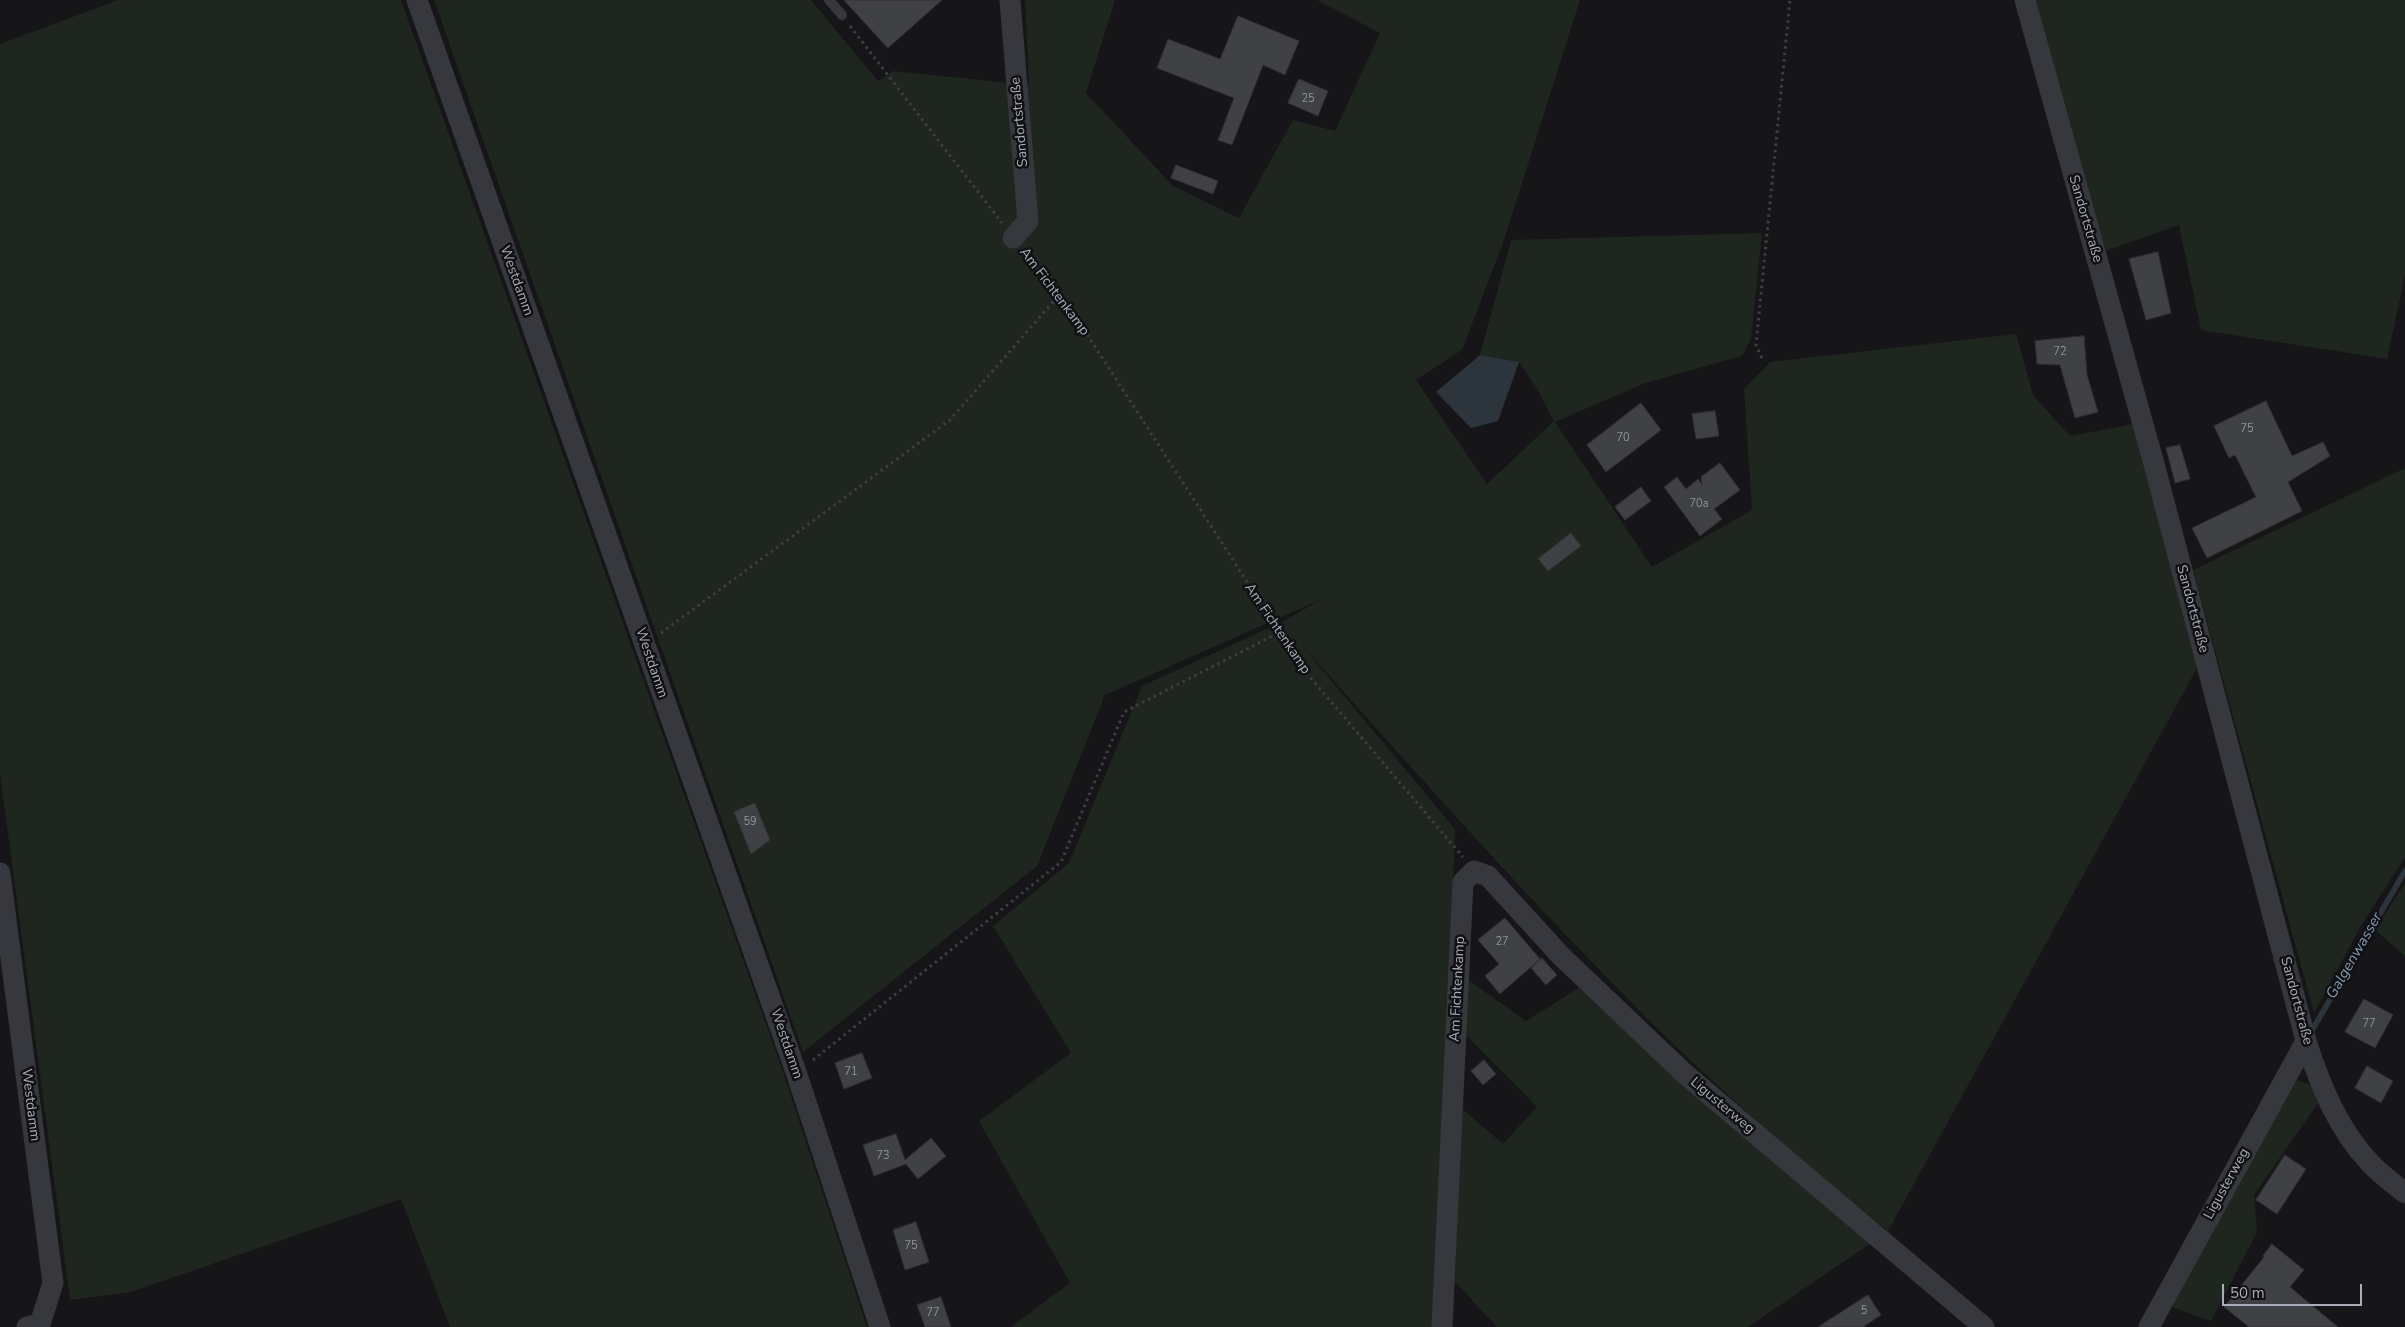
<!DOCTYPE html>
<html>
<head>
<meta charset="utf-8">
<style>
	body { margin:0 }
	#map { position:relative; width:2405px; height:1327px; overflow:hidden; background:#161618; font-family:"Nunito Sans",sans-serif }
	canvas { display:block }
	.scale { position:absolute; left:2222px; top:1284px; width:140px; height:22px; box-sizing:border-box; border:2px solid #a8adb8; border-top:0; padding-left:6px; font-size:15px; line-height:18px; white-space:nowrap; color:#a8adb8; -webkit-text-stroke:4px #111113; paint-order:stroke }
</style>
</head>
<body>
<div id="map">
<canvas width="2405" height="1327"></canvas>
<div class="scale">50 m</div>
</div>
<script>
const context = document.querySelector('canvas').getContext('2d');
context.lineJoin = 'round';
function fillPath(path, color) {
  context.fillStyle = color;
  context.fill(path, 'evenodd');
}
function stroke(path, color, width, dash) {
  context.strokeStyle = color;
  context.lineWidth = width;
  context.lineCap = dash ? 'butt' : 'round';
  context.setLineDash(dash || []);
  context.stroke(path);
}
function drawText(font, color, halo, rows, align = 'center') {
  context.font = font + ' "Nunito Sans",sans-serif';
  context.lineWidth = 5;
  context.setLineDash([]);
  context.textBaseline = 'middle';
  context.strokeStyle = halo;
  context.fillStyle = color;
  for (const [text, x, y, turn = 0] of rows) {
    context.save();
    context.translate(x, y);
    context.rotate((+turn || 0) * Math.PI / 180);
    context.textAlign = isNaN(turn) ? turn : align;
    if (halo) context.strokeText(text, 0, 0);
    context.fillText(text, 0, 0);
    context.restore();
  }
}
fillPath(new Path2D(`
	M 118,0 L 401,0 L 782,1069 L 867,1327 L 450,1327 L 401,1199 L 131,1292 L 70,1300 L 0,773 L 0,44 Z
	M 434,0 L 811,0 L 878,81 L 893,71 L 1029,85 L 1025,0 L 1115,0 L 1086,93 L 1173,186 L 1239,218 L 1293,120 L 1335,131 L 1380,33 L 1317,0 L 1580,0 L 1503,243 L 1462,350 L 1416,380 L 1487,484 L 1554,421 L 1538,390 L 1519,362 L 1480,355 L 1511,240 L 1762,233 L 1751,339 L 1742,356 L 1645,383 L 1555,422 L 1652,567 L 1752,510 L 1744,389 L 1770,362 L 2016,334 L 2033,395 L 2070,436 L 2134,424 L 2197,668 L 1888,1231 C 1798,1158 1710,1083 1629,1000 C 1515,885 1408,764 1300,643 L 1455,829 L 1444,1167 L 1436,1327 L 1011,1327 L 1070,1283 L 979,1121 L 1071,1053 L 993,926 L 1069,863 L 1142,686 L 1282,622 L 1322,599 L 1105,695 L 1037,866 L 803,1052 Z
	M 2036,0 L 2405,0 L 2405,275 L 2387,359 L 2201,330 L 2179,225 L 2103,252 Z
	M 2405,468 L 2405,857 L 2362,924 L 2314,1013 L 2193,570 Z
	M 2405,883 L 2405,956 L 2375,930 Z
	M 1467,979 L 1526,1021 L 1579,988 L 1871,1243 L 1748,1327 L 1497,1327 L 1455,1282 L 1460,1107 L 1503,1144 L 1537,1107 L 1459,1028 Z
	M 2293,1079 L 2311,1085 L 2318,1103 L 2254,1195 L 2257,1232 L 2211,1321 L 2169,1306 Z`), '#1e261f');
fillPath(new Path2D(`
	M 1480,355 L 1519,362 L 1498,421 L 1471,428 L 1436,392 Z`), '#2c353c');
stroke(new Path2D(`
	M 2311,1032 L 2405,871`), '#2c353c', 5.5);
const building = new Path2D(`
	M 844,0 L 942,0 L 888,48 Z
	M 1238,16 L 1299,41 L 1285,75 L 1263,65 L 1232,145 L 1218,140 L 1234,98 L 1157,68 L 1168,39 L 1220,59 Z
	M 1299,79 L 1328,91 L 1318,116 L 1288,103 Z
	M 1176,165 L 1218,181 L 1213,194 L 1171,178 Z
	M 2158,252 L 2171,313 L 2146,320 L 2129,259 Z
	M 2084,336 L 2087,375 L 2098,412 L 2075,418 L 2060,365 L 2037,364 L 2035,341 Z
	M 2266,401 L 2292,456 L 2323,442 L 2330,456 L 2288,482 L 2302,511 L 2207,558 L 2192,528 L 2256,497 L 2235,455 L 2229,458 L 2214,426 Z
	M 1641,403 L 1661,430 L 1606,472 L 1587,445 Z
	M 1715,411 L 1719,436 L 1696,439 L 1692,414 Z
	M 2180,445 L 2190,479 L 2175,483 L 2166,448 Z
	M 1720,463 L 1740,490 L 1714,509 L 1722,519 L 1700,536 L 1664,487 L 1677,477 L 1686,489 L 1698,479 L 1702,485 L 1701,477 Z
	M 1641,487 L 1651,501 L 1625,520 L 1615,507 Z
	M 1571,533 L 1581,546 L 1548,571 L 1538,559 Z
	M 755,803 L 770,840 L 751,854 L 734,812 Z
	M 1505,918 L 1540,959 L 1500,994 L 1485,976 L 1499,964 L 1478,940 Z
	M 1542,958 L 1557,975 L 1546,985 L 1531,968 Z
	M 2364,999 L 2393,1015 L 2375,1048 L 2345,1032 Z
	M 862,1053 L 872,1078 L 844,1089 L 835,1063 Z
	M 1484,1060 L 1496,1074 L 1483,1085 L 1471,1071 Z
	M 2367,1066 L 2393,1081 L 2381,1103 L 2355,1088 Z
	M 896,1134 L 905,1160 L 931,1138 L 946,1156 L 918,1179 L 906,1164 L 874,1176 L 863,1145 Z
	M 2285,1155 L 2306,1169 L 2277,1214 L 2256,1200 Z
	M 916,1222 L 929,1262 L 905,1270 L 893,1230 Z
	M 2272,1244 L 2304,1270 L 2290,1287 L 2338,1327 L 2249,1327 L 2224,1307 L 2264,1257 L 2263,1256 Z
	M 1868,1295 L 1881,1315 L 1863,1327 L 1818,1327 Z
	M 941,1297 L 951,1327 L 925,1327 L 917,1305 Z`);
fillPath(building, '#404145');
stroke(building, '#303034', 1);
stroke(new Path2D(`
	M 850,26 L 1002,223
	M 1024,252 L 1072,311 L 1304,670 L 1463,857
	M 1762,358 L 1756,345 L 1790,0
	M 661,633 L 950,420 L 1059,295
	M 813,1060 L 1061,862 L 1124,712 L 1278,633`), '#3d3f44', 3, [2.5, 4]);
stroke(new Path2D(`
	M 829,0 L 842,15`), '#37383d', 10);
stroke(new Path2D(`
	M 417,0 L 796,1072 L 880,1327
	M 1010,0 L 1028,221 L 1013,238
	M 2025,0 L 2154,464 L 2306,1041 C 2320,1085 2338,1129 2370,1163 C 2380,1174 2393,1183 2405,1193
	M 0,873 L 53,1283 L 40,1324 L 27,1327
	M 1442,1327 L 1463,882 L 1474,871 L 1488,876 L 1561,956 L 1685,1074 L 1984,1327
	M 2149,1327 L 2306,1041`), '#37383d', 21);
drawText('11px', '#8e929b', null, [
	["25",1308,99],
	["72",2060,352],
	["75",2247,429],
	["70",1623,438],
	["70a",1699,504],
	["59",750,822],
	["27",1502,942],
	["77",2369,1024],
	["71",851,1072],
	["73",883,1156],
	["75",911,1246],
	["5",1864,1311],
	["77",933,1313]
]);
drawText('14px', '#a8adb8', '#111113', [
	["Sandortstraße",1020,122,-95],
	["Sandortstraße",2085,219,74],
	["Westdamm",516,281,70],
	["Am Fichtenkamp",1054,292,53],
	["Sandortstraße",2192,609,75],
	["Am Fichtenkamp",1277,629,56],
	["Westdamm",651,663,71],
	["Am Fichtenkamp",1458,989,-87],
	["Sandortstraße",2296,1001,75],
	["Westdamm",786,1044,71],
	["Westdamm",30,1105,83],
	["Ligusterweg",1722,1106,40],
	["Ligusterweg",2227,1184,-61]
]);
drawText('italic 15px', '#7f9bb3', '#111113', [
	["Galgenwasser",2355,956,-60]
]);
</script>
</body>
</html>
